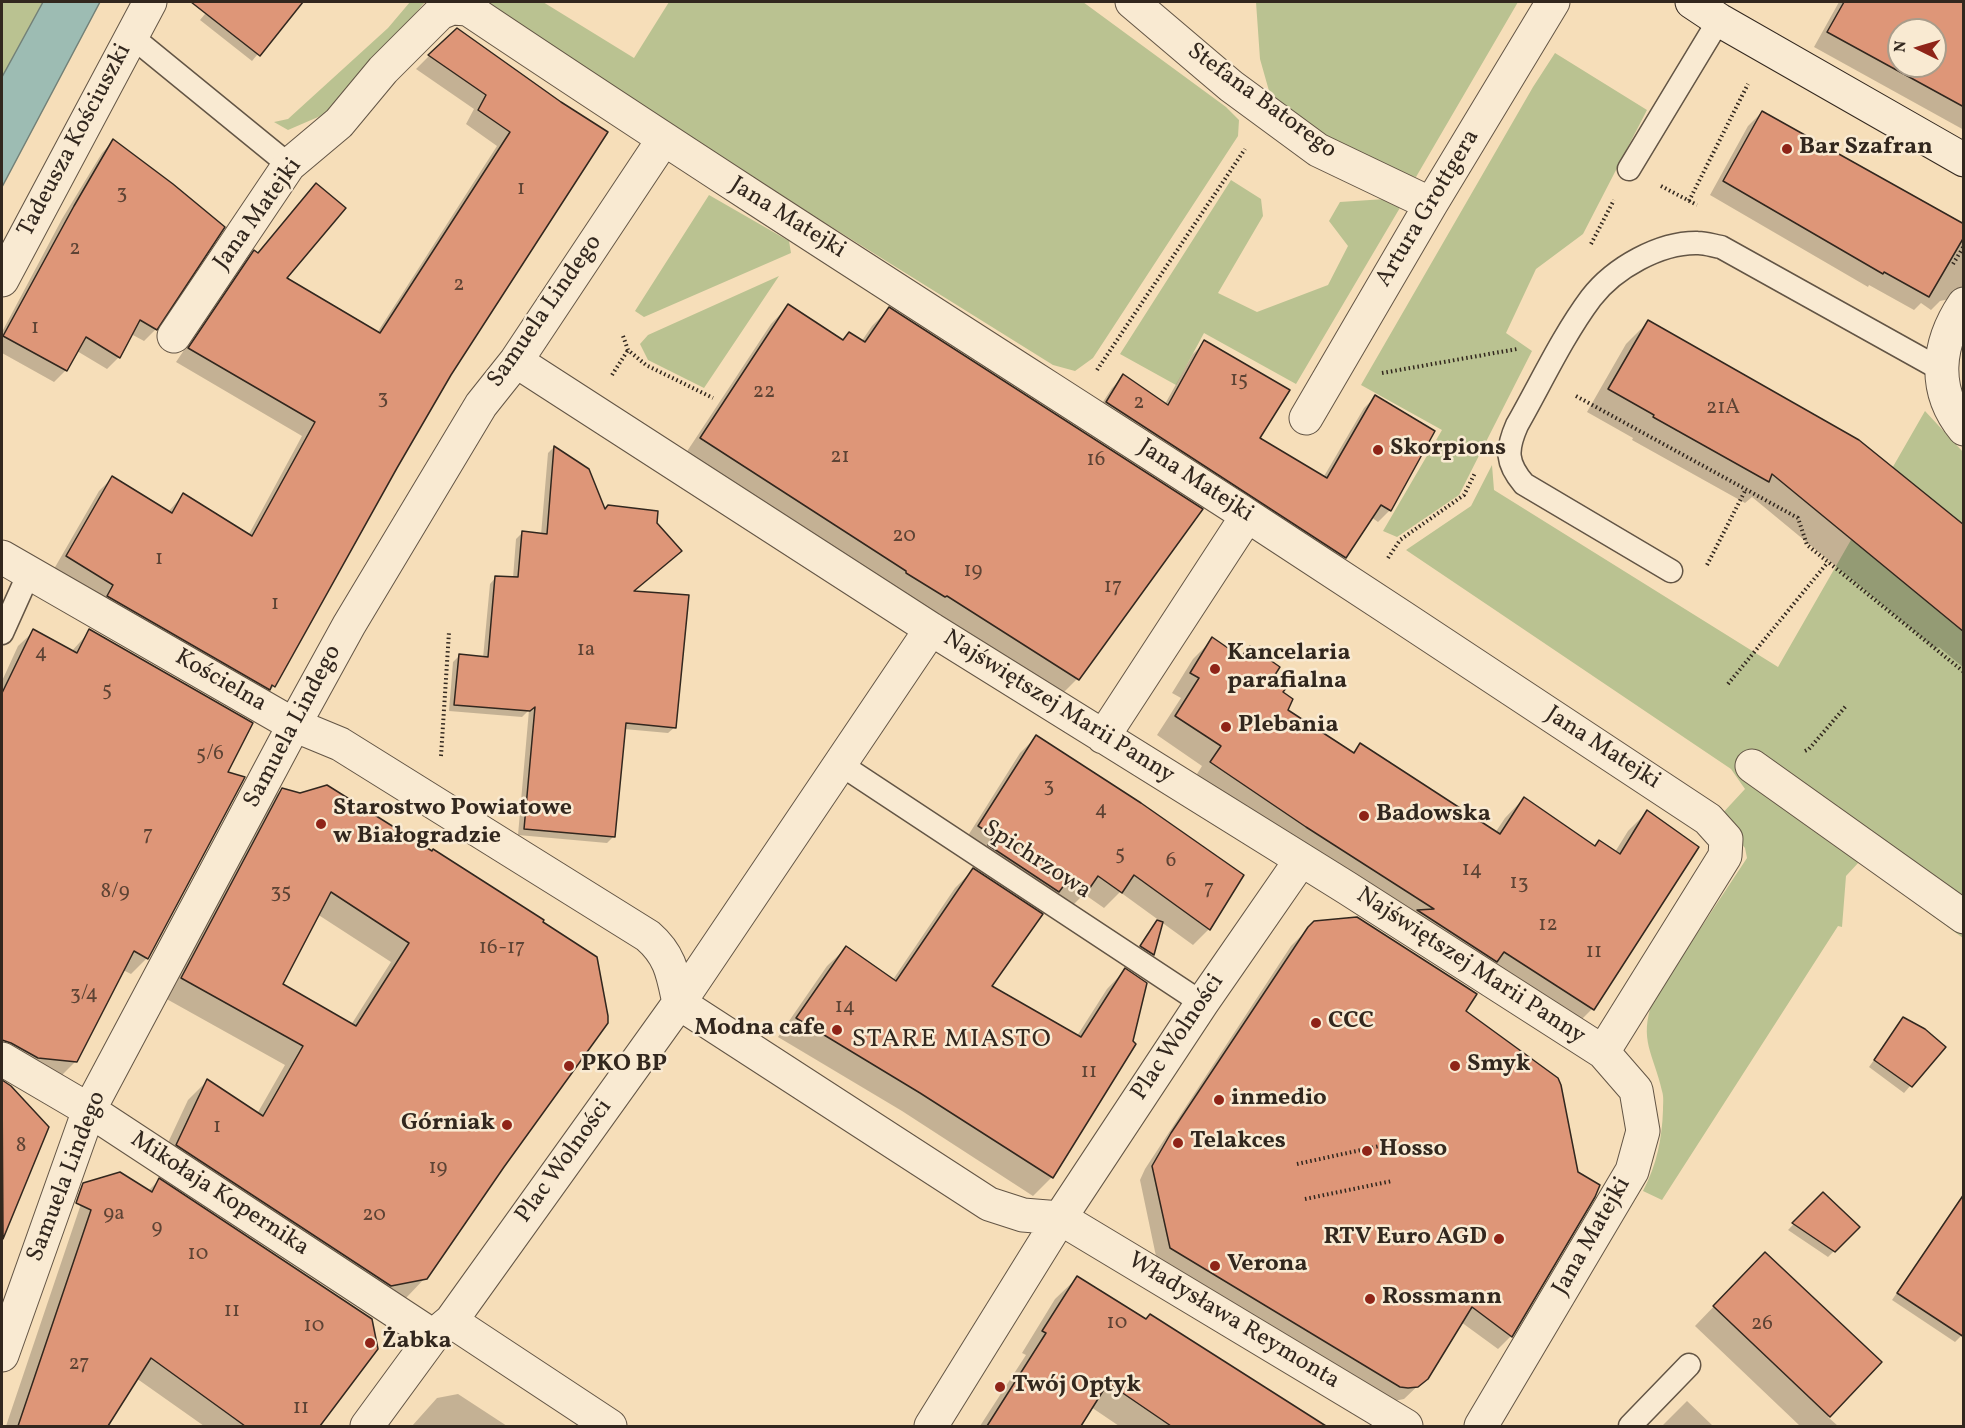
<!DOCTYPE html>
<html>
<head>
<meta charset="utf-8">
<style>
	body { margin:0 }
	#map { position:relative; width:1965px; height:1428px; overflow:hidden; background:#f6deb9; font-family:Vollkorn,serif }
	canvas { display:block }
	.frame { position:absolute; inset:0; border:3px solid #32271e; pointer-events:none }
	.north { position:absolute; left:1887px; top:18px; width:60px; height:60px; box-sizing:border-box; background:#f9ead2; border:2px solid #a99c8a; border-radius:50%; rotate:275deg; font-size:16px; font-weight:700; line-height:24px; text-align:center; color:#32271e }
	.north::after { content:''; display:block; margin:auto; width:21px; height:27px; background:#8f2418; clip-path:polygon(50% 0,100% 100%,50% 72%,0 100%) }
</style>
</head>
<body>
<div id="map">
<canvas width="1965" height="1428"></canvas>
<div class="frame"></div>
<div class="north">N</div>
</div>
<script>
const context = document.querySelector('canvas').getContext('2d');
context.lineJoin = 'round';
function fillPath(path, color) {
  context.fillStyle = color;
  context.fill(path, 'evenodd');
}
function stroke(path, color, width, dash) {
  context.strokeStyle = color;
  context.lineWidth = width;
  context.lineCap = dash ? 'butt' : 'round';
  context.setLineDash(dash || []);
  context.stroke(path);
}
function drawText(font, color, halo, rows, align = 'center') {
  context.font = font + ' Vollkorn,serif';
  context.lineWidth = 5;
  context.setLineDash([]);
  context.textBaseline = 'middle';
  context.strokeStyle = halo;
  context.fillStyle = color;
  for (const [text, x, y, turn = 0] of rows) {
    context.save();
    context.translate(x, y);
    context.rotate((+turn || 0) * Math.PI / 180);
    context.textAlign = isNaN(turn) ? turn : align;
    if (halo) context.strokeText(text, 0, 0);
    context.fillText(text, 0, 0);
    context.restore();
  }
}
fillPath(new Path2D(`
	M 2,2 L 43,2 L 2,77 Z
	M 410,2 L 425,2 L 332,111 L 288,130 L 274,122 L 288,119 L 388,28 Z
	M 484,2 L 543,2 L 634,58 L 669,2 L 1083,2 L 1226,107 L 1239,120 L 1238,136 L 1093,358 L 1075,371 L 1053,365 L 814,216 Z
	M 1256,2 L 1518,2 L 1416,177 C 1368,167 1314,132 1273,105 L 1260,59 Z
	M 1555,53 L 1647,110 L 1583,234 L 1536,269 L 1506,333 L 1532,351 L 1459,495 L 1397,537 L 1383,531 L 1442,430 L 1361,385 L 1533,87 Z
	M 1231,180 L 1261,199 L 1263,216 L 1218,293 L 1257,312 L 1328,285 L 1348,246 L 1329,221 L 1340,202 L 1385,199 L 1401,206 L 1296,384 L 1204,333 L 1176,385 L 1120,354 Z
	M 709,195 L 789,241 L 791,253 L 644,317 L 635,311 Z
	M 779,276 L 704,388 L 648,360 L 640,344 L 648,335 Z
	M 1925,411 L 1963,452 L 1963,938 L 1859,862 L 1846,876 L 1842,927 L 1838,926 L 1662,1200 L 1643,1191 C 1657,1164 1662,1139 1663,1110 C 1663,1104 1664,1097 1662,1091 C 1654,1054 1638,1041 1653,1000 L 1747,858 L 1745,848 L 1719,817 L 1745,789 L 1731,769 L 1406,550 L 1471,506 L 1492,465 L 1494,490 L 1778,667 Z`), '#bac291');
const water = new Path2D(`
	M 43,2 L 100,2 L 2,187 L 2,77 Z`);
fillPath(water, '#9dbcb3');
stroke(water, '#728077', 1.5);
fillPath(new Path2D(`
	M 215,2 L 301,2 L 252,61 L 200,20 Z
	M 1839,2 L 1964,2 L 1964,130 L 1814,47 ZM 1899,30 L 1935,30 L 1935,66 L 1899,66 Z
	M 429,56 L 560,103 L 450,375 L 396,467 L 274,686 L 261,700 L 54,569 L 99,491 L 112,478 L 168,512 L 183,495 L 248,536 L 302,436 L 176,362 L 241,266 L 254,252 L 257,254 L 316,185 L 285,279 L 377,333 L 497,146 L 466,124 L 474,109 L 416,69 Z
	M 1762,112 L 1964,226 L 1964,305 L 1950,299 L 1940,301 L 1931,310 L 1921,303 L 1914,310 L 1869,285 L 1868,287 L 1710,195 L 1748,126 Z
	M 113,141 L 156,329 L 144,341 L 131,334 L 119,357 L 107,369 L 77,351 L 66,370 L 54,382 L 2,353 L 2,332 L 62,219 L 102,153 Z
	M 788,306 L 842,341 L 849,334 L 861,342 L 872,326 L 889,309 L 1077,679 L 1060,696 L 684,456 L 771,324 Z
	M 1648,322 L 1964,527 L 1964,668 L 1939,647 L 1936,649 L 1752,497 L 1745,503 L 1632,440 L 1633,438 L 1587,412 L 1626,344 Z
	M 1205,342 L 1258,439 L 1323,478 L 1364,408 L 1375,397 L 1390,510 L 1378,522 L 1371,517 L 1345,557 L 1333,568 L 1095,414 L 1112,388 L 1124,376 L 1165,404 L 1193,354 Z
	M 554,447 L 631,592 L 675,727 L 668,733 L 624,729 L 614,836 L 607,843 L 518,835 L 529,710 L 522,717 L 449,711 L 453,662 L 459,656 L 483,658 L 490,584 L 496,577 L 513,578 L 516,539 L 522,533 L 541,535 L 548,453 Z
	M 34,631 L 71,652 L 90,631 L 225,773 L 147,958 L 131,974 L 123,970 L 76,1061 L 60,1077 L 2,1062 L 2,681 L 18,646 Z
	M 1213,639 L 1271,679 L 1281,692 L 1286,710 L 1352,754 L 1360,745 L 1495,833 L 1505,818 L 1524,798 L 1594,846 L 1599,842 L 1615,852 L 1628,831 L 1647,812 L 1592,1009 L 1573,1028 L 1192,782 L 1202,766 L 1157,735 L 1181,698 L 1172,693 L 1193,659 Z
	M 1036,737 L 1242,875 L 1209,929 L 1193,945 L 1120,892 L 1104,908 L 1084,894 L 1068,910 L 964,842 L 1020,753 Z
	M 282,789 L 431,853 L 503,1166 L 425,1278 L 406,1298 L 371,1304 L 158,1164 L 188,1100 L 207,1081 L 257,1114 L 285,1065 L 163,997 L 263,808 ZM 317,914 L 391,962 L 351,1025 L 281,984 Z
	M 973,870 L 990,986 L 1077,1036 L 1107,989 L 1125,970 L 1052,1177 L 1033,1196 L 902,1111 L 778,1037 L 827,966 L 846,948 L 892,981 L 955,888 Z
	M 1315,922 L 1464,1011 L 1511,1336 L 1498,1349 L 1461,1322 L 1426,1378 L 1404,1399 L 1394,1401 L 1157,1261 L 1140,1180 L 1145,1169 L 1291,946 Z
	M 1903,1019 L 1944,1047 L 1904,1093 L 1869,1067 Z
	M 2,1082 L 10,1087 L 47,1127 L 2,1231 Z
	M 159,1180 L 376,1349 L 320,1426 L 204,1426 L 136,1378 L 106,1426 L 6,1426 L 83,1198 L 148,1191 Z
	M 1964,1193 L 1964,1333 L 1955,1342 L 1892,1300 Z
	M 1823,1194 L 1858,1227 L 1828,1257 L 1788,1230 Z
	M 1745,1274 L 1880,1363 L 1828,1417 L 1838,1426 L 1800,1426 L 1695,1326 Z
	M 1077,1278 L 1146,1320 L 1150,1316 L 1323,1426 L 1119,1426 L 1091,1407 L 1079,1426 L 980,1426 L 1026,1355 L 1022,1353 L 1055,1299 Z
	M 458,1394 L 507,1426 L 412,1426 L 437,1398 Z
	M 1687,1401 L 1713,1426 L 1662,1426 Z`), '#0003');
const building = new Path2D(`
	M 191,2 L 303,2 L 260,56 Z
	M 1844,2 L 1964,2 L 1964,107 L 1827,32 ZM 1899,30 L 1935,30 L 1935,66 L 1899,66 Z
	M 457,28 L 561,102 L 608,132 L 451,375 L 397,468 L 275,687 L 272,685 L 270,690 L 107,596 L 113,585 L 66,556 L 112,476 L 172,513 L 183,493 L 252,536 L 315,422 L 188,348 L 254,250 L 258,253 L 316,183 L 346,208 L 287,278 L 380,333 L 510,132 L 478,110 L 486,95 L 428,55 Z
	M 1762,111 L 1964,224 L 1964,237 L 1929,297 L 1884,272 L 1883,274 L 1723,181 Z
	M 113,139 L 173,184 L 225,227 L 157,330 L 140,320 L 120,358 L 86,337 L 67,371 L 3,336 L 74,206 Z
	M 788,304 L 843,340 L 849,332 L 865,342 L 889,307 L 1203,509 L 1079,680 L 947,596 L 945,597 L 906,573 L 906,571 L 700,438 Z
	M 1648,320 L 1859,440 L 1964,525 L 1964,632 L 1772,474 L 1769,482 L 1653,417 L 1654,415 L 1608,389 Z
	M 1204,340 L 1290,390 L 1260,438 L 1327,478 L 1375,395 L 1435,431 L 1391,511 L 1381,505 L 1346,558 L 1106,402 L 1123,374 L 1168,405 Z
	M 554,446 L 589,469 L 605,509 L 608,505 L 658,511 L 657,523 L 682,551 L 634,591 L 689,595 L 676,728 L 626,723 L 615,837 L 524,829 L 535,707 L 530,711 L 454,705 L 459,654 L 488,657 L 495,576 L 518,577 L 522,531 L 547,534 Z
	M 33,629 L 77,653 L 89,629 L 253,723 L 228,772 L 245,777 L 148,959 L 134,951 L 77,1062 L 38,1058 L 11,1043 L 2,1040 L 2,693 Z
	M 1212,637 L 1241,657 L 1250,646 L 1280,667 L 1273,678 L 1287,687 L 1283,692 L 1293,699 L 1288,710 L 1354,753 L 1360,743 L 1500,834 L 1524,797 L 1595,846 L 1599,840 L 1620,854 L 1647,810 L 1699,847 L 1594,1010 L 1504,952 L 1497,962 L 1417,910 L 1434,909 L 1306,827 L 1210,762 L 1221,746 L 1175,716 L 1199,678 L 1190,673 Z
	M 1036,735 L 1141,803 L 1244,875 L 1210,930 L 1134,875 L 1122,893 L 1098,876 L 1085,895 L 1071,885 L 1069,887 L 1065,884 L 1059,892 L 988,845 L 994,836 L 978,826 Z
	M 327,785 L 432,851 L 433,849 L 544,920 L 543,922 L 597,957 L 608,1016 L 608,1023 L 504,1167 L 427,1279 L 391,1286 L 176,1145 L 207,1079 L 263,1116 L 303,1046 L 181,978 L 282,788 L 300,793 ZM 331,892 L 409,943 L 356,1026 L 283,984 Z
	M 973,868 L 1043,914 L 992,986 L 1081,1037 L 1125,968 L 1147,983 L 1133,1041 L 1136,1044 L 1053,1178 L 920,1093 L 796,1018 L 846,946 L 896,981 Z
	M 1357,917 L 1477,994 L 1466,1011 L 1558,1078 L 1561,1085 L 1578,1172 L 1600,1185 L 1595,1197 L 1512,1337 L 1472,1307 L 1428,1379 L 1418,1387 L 1408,1388 L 1400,1387 L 1170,1248 L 1152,1166 L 1171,1133 L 1308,927 L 1314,921 Z
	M 1157,920 L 1163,922 L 1154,955 L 1140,946 Z
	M 1903,1017 L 1925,1029 L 1946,1047 L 1912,1087 L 1874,1060 Z
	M 2,1080 L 11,1086 L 49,1127 L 3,1239 Z
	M 120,1172 L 152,1192 L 159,1178 L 372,1319 L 378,1349 L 320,1426 L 245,1426 L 151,1358 L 108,1426 L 18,1426 L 91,1210 L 76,1203 L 83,1183 Z
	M 1823,1192 L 1860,1227 L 1835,1252 L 1792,1223 Z
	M 1964,1194 L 1964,1337 L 1897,1293 Z
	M 1765,1252 L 1882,1362 L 1830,1417 L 1713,1306 Z
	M 1077,1276 L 1146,1319 L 1150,1314 L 1326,1426 L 1171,1426 L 1108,1383 L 1081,1426 L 987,1426 L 1046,1333 L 1042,1331 Z`);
fillPath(building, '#de9678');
stroke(building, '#32271e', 1.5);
const lane = new Path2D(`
	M 131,36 L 289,165
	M 1629,169 L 1719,20
	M 1671,571 L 1524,484 C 1506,463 1506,450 1517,425 C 1541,383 1562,337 1591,298 C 1614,268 1660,242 1698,243 C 1706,243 1714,246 1721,247 L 1940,369
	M 2,633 L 29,573
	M 840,764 L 1202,1003
	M 1630,1426 L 1689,1365`);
const street = new Path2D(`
	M 1132,2 L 1231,86 L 1318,150 L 1431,204
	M 2,280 L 150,2
	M 1964,304 C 1937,344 1932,390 1964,429
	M 174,336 L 289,165 L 339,123 L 383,70 L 440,13 L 452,8 L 468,9 C 726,182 988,348 1248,516 C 1402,616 1554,718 1708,819 L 1726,839 L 1725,856 L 1603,1052
	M 516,361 L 931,629 L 1347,888 L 1603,1052 L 1636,1090 L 1643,1131 L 1632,1171 L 1481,1426
	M 1306,418 L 1431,204 L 1553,2
	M 2,557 L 294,725 L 340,744 L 648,936 C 671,956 673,975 679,1003
	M 1103,737 L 1247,516
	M 1752,766 L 1964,917
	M 679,1003 L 989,1204 L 1023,1215 L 1060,1218 L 1406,1426
	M 2,1059 L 89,1110 L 433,1336
	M 451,1321 L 610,1426
	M 2,1355 L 89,1110 L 294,725 L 349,625 L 481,405 L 516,361 L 663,140
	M 367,1426 L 433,1336 L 451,1321 L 679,1003 L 931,629
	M 931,1426 L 1060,1218 L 1202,1003 L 1301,860`);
const secondary = new Path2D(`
	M 1692,2 L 1719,20 L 1964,160`);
stroke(lane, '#635545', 25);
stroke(street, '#635545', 35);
stroke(secondary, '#32271e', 35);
stroke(new Path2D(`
	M 1661,186 L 1697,205
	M 1689,201 L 1748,84
	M 1591,244 L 1614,200
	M 1953,264 L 1964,246
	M 623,336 L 628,350 L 646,365 L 713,398
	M 1097,370 L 1245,149
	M 1382,373 L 1517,349
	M 612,375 L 628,350
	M 1576,396 L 1798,518 L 1807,545 L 1964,672
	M 1388,558 L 1400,540 L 1464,495 L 1475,473
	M 1707,565 L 1746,489
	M 1728,684 L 1828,562
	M 1805,751 L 1809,749 L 1846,706
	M 441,756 L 449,632
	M 1297,1164 L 1384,1145
	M 1305,1199 L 1392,1181`), '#32271e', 4, [1.5, 3]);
stroke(lane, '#f9ead2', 22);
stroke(street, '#f9ead2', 33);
stroke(secondary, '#f9ead2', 33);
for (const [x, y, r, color] of [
	[1787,149,6,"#8f2418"],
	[1378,450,6,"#8f2418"],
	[1215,669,6,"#8f2418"],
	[1226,727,6,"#8f2418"],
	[1364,816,6,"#8f2418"],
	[321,824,6,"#8f2418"],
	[1316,1023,6,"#8f2418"],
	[837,1030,6,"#8f2418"],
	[569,1066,6,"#8f2418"],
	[1455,1066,6,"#8f2418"],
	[1219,1100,6,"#8f2418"],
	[507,1125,6,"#8f2418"],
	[1178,1143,6,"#8f2418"],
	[1367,1151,6,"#8f2418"],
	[1499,1239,6,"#8f2418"],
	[1215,1266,6,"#8f2418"],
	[1370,1299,6,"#8f2418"],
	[370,1343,6,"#8f2418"],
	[1000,1387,6,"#8f2418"]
]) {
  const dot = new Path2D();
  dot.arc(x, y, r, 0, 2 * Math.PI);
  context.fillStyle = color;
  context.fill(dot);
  stroke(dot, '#f9ead2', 2);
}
drawText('21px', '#5d4334', null, [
	["1",521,190],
	["3",122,194],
	["2",75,250],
	["2",459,286],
	["1",35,329],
	["15",1239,381],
	["22",764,393],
	["3",383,399],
	["2",1139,404],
	["21A",1723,409],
	["21",840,458],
	["16",1096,461],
	["20",904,537],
	["1",159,560],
	["19",973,572],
	["17",1113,588],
	["1",275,605],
	["1a",586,651],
	["4",41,654],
	["5",107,691],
	["5/6",210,755],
	["3",1049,787],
	["4",1101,811],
	["7",148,836],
	["5",1120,855],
	["6",1171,862],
	["14",1472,871],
	["13",1519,884],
	["7",1209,890],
	["8/9",115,893],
	["35",281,893],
	["12",1548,926],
	["16-17",502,949],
	["11",1594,953],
	["3/4",84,995],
	["14",845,1008],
	["11",1089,1073],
	["1",217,1128],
	["8",21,1147],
	["19",438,1169],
	["9a",114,1215],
	["20",374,1216],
	["9",157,1229],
	["10",198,1255],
	["11",232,1312],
	["10",1117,1324],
	["26",1762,1325],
	["10",314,1327],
	["27",79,1365],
	["11",301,1409]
]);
drawText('24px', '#32271e', '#f9ead2', [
	["Stefana Batorego",1261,102,36],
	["Tadeusza Kościuszki",76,141,-62],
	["Artura Grottgera",1429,209,-59],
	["Jana Matejki",259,215,-54],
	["Jana Matejki",787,219,32],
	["Samuela Lindego",546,312,-55],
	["Jana Matejki",1195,482,33],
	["Kościelna",220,682,30],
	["Najświętszej Marii Panny",1058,708,32],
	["Samuela Lindego",294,727,-62],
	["Jana Matejki",1602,749,33],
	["Spichrzowa",1036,861,33],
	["Najświętszej Marii Panny",1470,967,33],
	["Plac Wolności",1179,1038,-56],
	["Plac Wolności",565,1162,-54],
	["Samuela Lindego",68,1177,-69],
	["Mikołaja Kopernika",219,1195,33],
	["Jana Matejki",1593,1237,-60],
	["Władysława Reymonta",1233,1322,31]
]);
drawText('bold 24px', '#32271e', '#f9ead2', [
	["Bar Szafran",1799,149],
	["Skorpions",1390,450],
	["Kancelaria",1227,655],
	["parafialna",1227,683],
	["Plebania",1238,727],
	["Starostwo Powiatowe",333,810],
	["w Białogradzie",333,838],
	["Badowska",1376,816],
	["CCC",1328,1023],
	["Modna cafe",825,1030,"right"],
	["PKO BP",581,1066],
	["Smyk",1467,1066],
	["inmedio",1231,1100],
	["Górniak",495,1125,"right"],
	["Telakces",1190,1143],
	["Hosso",1379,1151],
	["RTV Euro AGD",1487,1239,"right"],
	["Verona",1227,1266],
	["Rossmann",1382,1299],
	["Żabka",382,1343],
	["Twój Optyk",1012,1387]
], 'left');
context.letterSpacing = '1.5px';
drawText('26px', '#32271e', '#f9ead2', [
	["STARE MIASTO",952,1041]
]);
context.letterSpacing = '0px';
</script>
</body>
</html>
